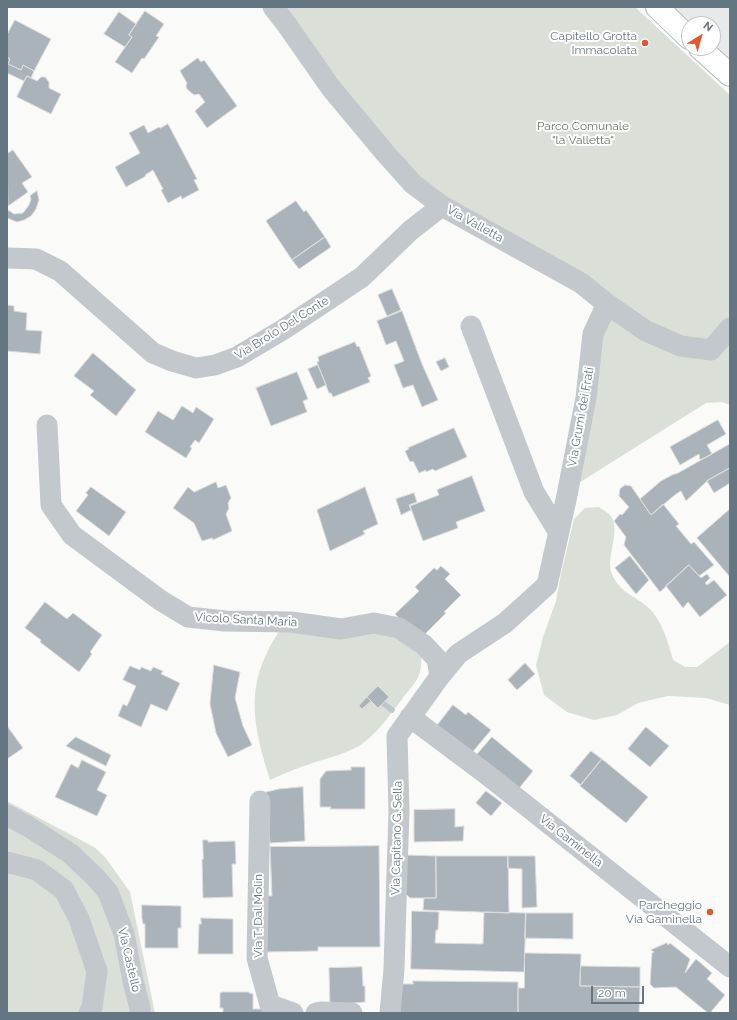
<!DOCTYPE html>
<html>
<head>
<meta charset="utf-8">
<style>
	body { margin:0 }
	#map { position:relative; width:737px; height:1020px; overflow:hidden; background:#fafaf8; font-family:Raleway,sans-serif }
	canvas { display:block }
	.frame { position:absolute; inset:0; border:8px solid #657683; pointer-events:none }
	.north { position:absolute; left:681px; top:16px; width:40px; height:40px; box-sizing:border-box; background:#fff; border:1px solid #c1c8cd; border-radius:50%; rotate:37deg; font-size:11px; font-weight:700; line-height:16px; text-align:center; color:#657683 }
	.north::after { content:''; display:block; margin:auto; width:14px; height:18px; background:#e4572e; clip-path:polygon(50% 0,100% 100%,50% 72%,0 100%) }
	.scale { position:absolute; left:591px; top:986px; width:53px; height:18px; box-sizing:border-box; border:2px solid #657683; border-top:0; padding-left:5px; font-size:12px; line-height:14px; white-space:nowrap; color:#657683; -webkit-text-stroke:3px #fff; paint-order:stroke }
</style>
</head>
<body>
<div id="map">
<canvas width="737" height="1020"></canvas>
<div class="frame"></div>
<div class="north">N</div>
<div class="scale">20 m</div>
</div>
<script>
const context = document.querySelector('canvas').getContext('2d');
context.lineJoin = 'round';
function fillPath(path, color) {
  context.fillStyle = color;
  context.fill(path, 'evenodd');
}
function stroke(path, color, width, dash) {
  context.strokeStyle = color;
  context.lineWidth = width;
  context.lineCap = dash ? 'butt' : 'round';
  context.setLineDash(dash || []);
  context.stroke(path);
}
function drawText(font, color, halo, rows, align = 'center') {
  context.font = font + ' Raleway,sans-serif';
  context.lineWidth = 4;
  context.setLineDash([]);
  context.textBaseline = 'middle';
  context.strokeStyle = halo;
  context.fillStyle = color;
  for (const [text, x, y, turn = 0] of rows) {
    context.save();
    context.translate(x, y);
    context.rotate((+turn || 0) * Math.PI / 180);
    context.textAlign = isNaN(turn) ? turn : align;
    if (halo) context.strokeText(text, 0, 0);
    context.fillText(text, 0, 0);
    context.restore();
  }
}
fillPath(new Path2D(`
	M 665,7 L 730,7 L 730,67 L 713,48 L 713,24 L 689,24 Z`), '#e8e9e9');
fillPath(new Path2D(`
	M 282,7 L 635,7 L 730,95 L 730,405 L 722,402 L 706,403 L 574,486 L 601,340 L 617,299 L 448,201 L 418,176 L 340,84 Z
	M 599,507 C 603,510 609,513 611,516 C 621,533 605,558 612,574 C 620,594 637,596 651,610 C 663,624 668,642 673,660 L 685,667 L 697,667 L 730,642 L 730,705 L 706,698 L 668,696 L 638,703 L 617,715 L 594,720 L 567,712 L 544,695 L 536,665 L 543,637 L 556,601 L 561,574 L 574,519 L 585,508 Z
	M 282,626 L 396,632 L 421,653 C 423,677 416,681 402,699 C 390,715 376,735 359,746 C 343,755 327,758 310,764 C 297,768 283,774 270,780 C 257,737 245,698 266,655 C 270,645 277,635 282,626 Z
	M 7,801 L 94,847 L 105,857 L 130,892 L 155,1013 L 7,1013 Z`), '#dadfd7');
stroke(new Path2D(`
	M 384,704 L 392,710`), '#bbc7cb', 5.5);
const building = new Path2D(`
	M 145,11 L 164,24 L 156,36 L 159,37 L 144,59 L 142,58 L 132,73 L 115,62 L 132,37 L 129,35 Z
	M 119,12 L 136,24 L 129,35 L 132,37 L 125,47 L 104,34 Z
	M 15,20 L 51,39 L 34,71 L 23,65 L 21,70 L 8,64 L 10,59 L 7,57 L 7,35 Z
	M 7,57 L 10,59 L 8,64 L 21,70 L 23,65 L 34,71 L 31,78 L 27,76 L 24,81 L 7,73 Z
	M 198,58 L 201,62 L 204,60 L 237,106 L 207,128 L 195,111 L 205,102 L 199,94 L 194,95 L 187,89 L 186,86 L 187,83 L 180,71 Z
	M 27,76 L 37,81 L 41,77 L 45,77 L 49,82 L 49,88 L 61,94 L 51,114 L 17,97 Z
	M 168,124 L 197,179 L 194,180 L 199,190 L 182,199 L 181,196 L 168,203 L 161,190 L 163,189 L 153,170 L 145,175 L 146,176 L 126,187 L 115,167 L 140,153 L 129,133 L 144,125 L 148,133 L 159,127 L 160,128 Z
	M 13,150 L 32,177 L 22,183 L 28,192 L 8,206 L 7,154 Z
	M 37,191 L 39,200 L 36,209 L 31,216 L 24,220 L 17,222 L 7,218 L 8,210 L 14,214 L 23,213 L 29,205 L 31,199 L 30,196 Z
	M 296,201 L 304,212 L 306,210 L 325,237 L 292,260 L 266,221 Z
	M 325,237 L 331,247 L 299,269 L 292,260 Z
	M 392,289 L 401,310 L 387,316 L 378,295 Z
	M 7,305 L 14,306 L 14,311 L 27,313 L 26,330 L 42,331 L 40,354 L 7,351 Z
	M 402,311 L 422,364 L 438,400 L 422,407 L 413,385 L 403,388 L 394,365 L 404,361 L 396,341 L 386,345 L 377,321 Z
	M 355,342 L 357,347 L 359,346 L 371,376 L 368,378 L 370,382 L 333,397 L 331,393 L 329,393 L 318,365 L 317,362 L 319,361 L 318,357 Z
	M 93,353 L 136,390 L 116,416 L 90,395 L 94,391 L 74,376 Z
	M 445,358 L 449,367 L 441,371 L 436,362 Z
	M 318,365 L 326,385 L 317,389 L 308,369 Z
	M 297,372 L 308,399 L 303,401 L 307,412 L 271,426 L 256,388 Z
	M 182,406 L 193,413 L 196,407 L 214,419 L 199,443 L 195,440 L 190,447 L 192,448 L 186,458 L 145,432 L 158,411 L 173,420 Z
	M 718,420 L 726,434 L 707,445 L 712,454 L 700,460 L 699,454 L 680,465 L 670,447 Z
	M 454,428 L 467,457 L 435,471 L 433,469 L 426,472 L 426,470 L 419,473 L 413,461 L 410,462 L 405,451 L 409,449 L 408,448 Z
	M 730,444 L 730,468 L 707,481 L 686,501 L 681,491 L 676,494 L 651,515 L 640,499 L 661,481 L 672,475 L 678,473 Z
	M 730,468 L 730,483 L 714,493 L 707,481 Z
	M 472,476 L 485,511 L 456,522 L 458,528 L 423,541 L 410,506 L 439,495 L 437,490 Z
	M 216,482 L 218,488 L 226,485 L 231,498 L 228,503 L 229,508 L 226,514 L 232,531 L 213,540 L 212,538 L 202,541 L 194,523 L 173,508 L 188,487 L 194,492 Z
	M 625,485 L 631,486 L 651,515 L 663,504 L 679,524 L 676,526 L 691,544 L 694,542 L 714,565 L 699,576 L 689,565 L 660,592 L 624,545 L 626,537 L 614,521 L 620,514 L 622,515 L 629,507 L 619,496 L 620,489 Z
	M 91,487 L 126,512 L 109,536 L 76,511 L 88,495 L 86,493 Z
	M 365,487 L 378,524 L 363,531 L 365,534 L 330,551 L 317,510 Z
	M 414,493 L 417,502 L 409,505 L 411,510 L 401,515 L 396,499 Z
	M 730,509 L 730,577 L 697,538 Z
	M 630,556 L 649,580 L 636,594 L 615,568 Z
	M 689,565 L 701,578 L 707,574 L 710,578 L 705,583 L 707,585 L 714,580 L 727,595 L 700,617 L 688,602 L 683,608 L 666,586 Z
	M 441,566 L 450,574 L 445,579 L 461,595 L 444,612 L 446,613 L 420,639 L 395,614 L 419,591 L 415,587 L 434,568 L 437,570 Z
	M 45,602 L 67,619 L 73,613 L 102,635 L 90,652 L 92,654 L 79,672 L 40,642 L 41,640 L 25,628 Z
	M 525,663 L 535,674 L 517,690 L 508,680 Z
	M 214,665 L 240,672 L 235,698 L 243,726 L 252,745 L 228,757 L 216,733 L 210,704 Z
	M 130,666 L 140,670 L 141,667 L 151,671 L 153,667 L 163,671 L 161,674 L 180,683 L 167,711 L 151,704 L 141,727 L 118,716 L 123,704 L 127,706 L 136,686 L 123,680 Z
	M 378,686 L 389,697 L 378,708 L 367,697 Z
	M 367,697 L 371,701 L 362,709 L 359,706 Z
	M 453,705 L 466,715 L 468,712 L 491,730 L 470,755 L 436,727 Z
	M 7,726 L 23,748 L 7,759 Z
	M 646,727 L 669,746 L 650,767 L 628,749 Z
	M 76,737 L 111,755 L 106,766 L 66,746 Z
	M 492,737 L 533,771 L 516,792 L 474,758 Z
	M 591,751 L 602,759 L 581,785 L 570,776 Z
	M 602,759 L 648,797 L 626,823 L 580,786 Z
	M 82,760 L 106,772 L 97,790 L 107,795 L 97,816 L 55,797 L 71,764 L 78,768 Z
	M 351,767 L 365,767 L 365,809 L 330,809 L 331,807 L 320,807 L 320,779 L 326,771 L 351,770 Z
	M 303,787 L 305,841 L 270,843 L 266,792 L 279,789 Z
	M 486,791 L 502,803 L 491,816 L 476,803 Z
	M 455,809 L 455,827 L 464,826 L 463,841 L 414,842 L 414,810 Z
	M 203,840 L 208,840 L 208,842 L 235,841 L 236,864 L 232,864 L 233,897 L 203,898 L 202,859 L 203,859 Z
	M 379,846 L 380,947 L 318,947 L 318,951 L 263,952 L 262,896 L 272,896 L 270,847 Z
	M 405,855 L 436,856 L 436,898 L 410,898 L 405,893 Z
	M 436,856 L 508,856 L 509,913 L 423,910 L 424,898 L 436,898 Z
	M 508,856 L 535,856 L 537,907 L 522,908 L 522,869 L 508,868 Z
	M 142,905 L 181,906 L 181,928 L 178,928 L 178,948 L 145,948 L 145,924 L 143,924 L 142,918 Z
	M 412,911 L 439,912 L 438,930 L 436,930 L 435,943 L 483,944 L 484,912 L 526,913 L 524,972 L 411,969 Z
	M 526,913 L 573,913 L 573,939 L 525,938 Z
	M 201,918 L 233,919 L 233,954 L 198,954 L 199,924 L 201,924 Z
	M 667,943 L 668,945 L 670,943 L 690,959 L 685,973 L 696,959 L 712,973 L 707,979 L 725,995 L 710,1013 L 708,1013 L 676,987 L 654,988 L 650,984 L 652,953 L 654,952 L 651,950 Z
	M 525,953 L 581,954 L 580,986 L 640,987 L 639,1013 L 518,1013 L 518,988 L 524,988 Z
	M 581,966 L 640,967 L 640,987 L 580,986 Z
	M 362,967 L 363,986 L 365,986 L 365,1002 L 353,1003 L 330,1008 L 329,968 Z
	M 413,981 L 518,982 L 518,1013 L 400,1013 L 400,984 L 413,984 Z
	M 223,992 L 249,992 L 249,993 L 253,994 L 253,1009 L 261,1009 L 266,1013 L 223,1013 L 223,1008 L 220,1008 L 220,993 Z`);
fillPath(building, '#aab3b9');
stroke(building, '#dcdcda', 1);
const secondary = new Path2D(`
	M 657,7 L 689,38
	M 700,48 L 730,75`);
stroke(secondary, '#b3babf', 24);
stroke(new Path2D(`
	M 273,7 L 287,25 L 331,88 L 386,154 L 413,184 L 442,206 L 581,283 L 607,304 L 646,331 L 681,346 L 711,350 L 730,328
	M 7,258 L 36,259 L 60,271 L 153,353 L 172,361 L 196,368 L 215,365 L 237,357 L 284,329 L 362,277 L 411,230 L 442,206
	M 471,326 L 534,492 L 558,531
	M 47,425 L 51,505 L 72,535 L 160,600 L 188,617 L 225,621 L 291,622 L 341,629 L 374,623 L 399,628 L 424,645 L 437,659 L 440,676
	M 410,717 L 485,773 L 730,967
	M 260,801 L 257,958 L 270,1005 L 293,1013
	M 7,815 L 29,827 L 71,854 L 96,878 L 108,892 L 124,934 L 133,981 L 140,1008 L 140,1013
	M 7,862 L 37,870 L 64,890 L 79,919 L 97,971 L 92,1007 L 89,1013
	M 316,1013 L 321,1012 L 352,1013
	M 390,1013 L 394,969 L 397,871 L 399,812 L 397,736 L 440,676 L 458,654 L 505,623 L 547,585 L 566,500 L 586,398 L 593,334 L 607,304`), '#c3c8cc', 21);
stroke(secondary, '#fff', 22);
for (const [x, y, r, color] of [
	[645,43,4,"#e4572e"],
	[710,912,4,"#e4572e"]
]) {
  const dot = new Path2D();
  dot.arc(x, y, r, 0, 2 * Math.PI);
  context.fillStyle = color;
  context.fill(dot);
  stroke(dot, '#fff', 1.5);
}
drawText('12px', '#657683', '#fff', [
	["Capitello Grotta",637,36],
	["Immacolata",637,50],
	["Parcheggio",702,905],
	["Via Gaminella",702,919]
], 'right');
drawText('12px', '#687a64', '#fff', [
	["Parco Comunale",583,126],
	["\"la Valletta\"",583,140]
]);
drawText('12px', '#657683', '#fff', [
	["Via Valletta",475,224,29],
	["Via Brolo Del Conte",282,328,-32],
	["Via Grumi dei Frati",581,417,-80],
	["Vicolo Santa Maria",246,620,3],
	["Via Capitano G. Sella",397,838,-89],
	["Via Gaminella",571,841,38],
	["Via T. Dal Molin",258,916,-90],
	["Via Castello",129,960,77]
]);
</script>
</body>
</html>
